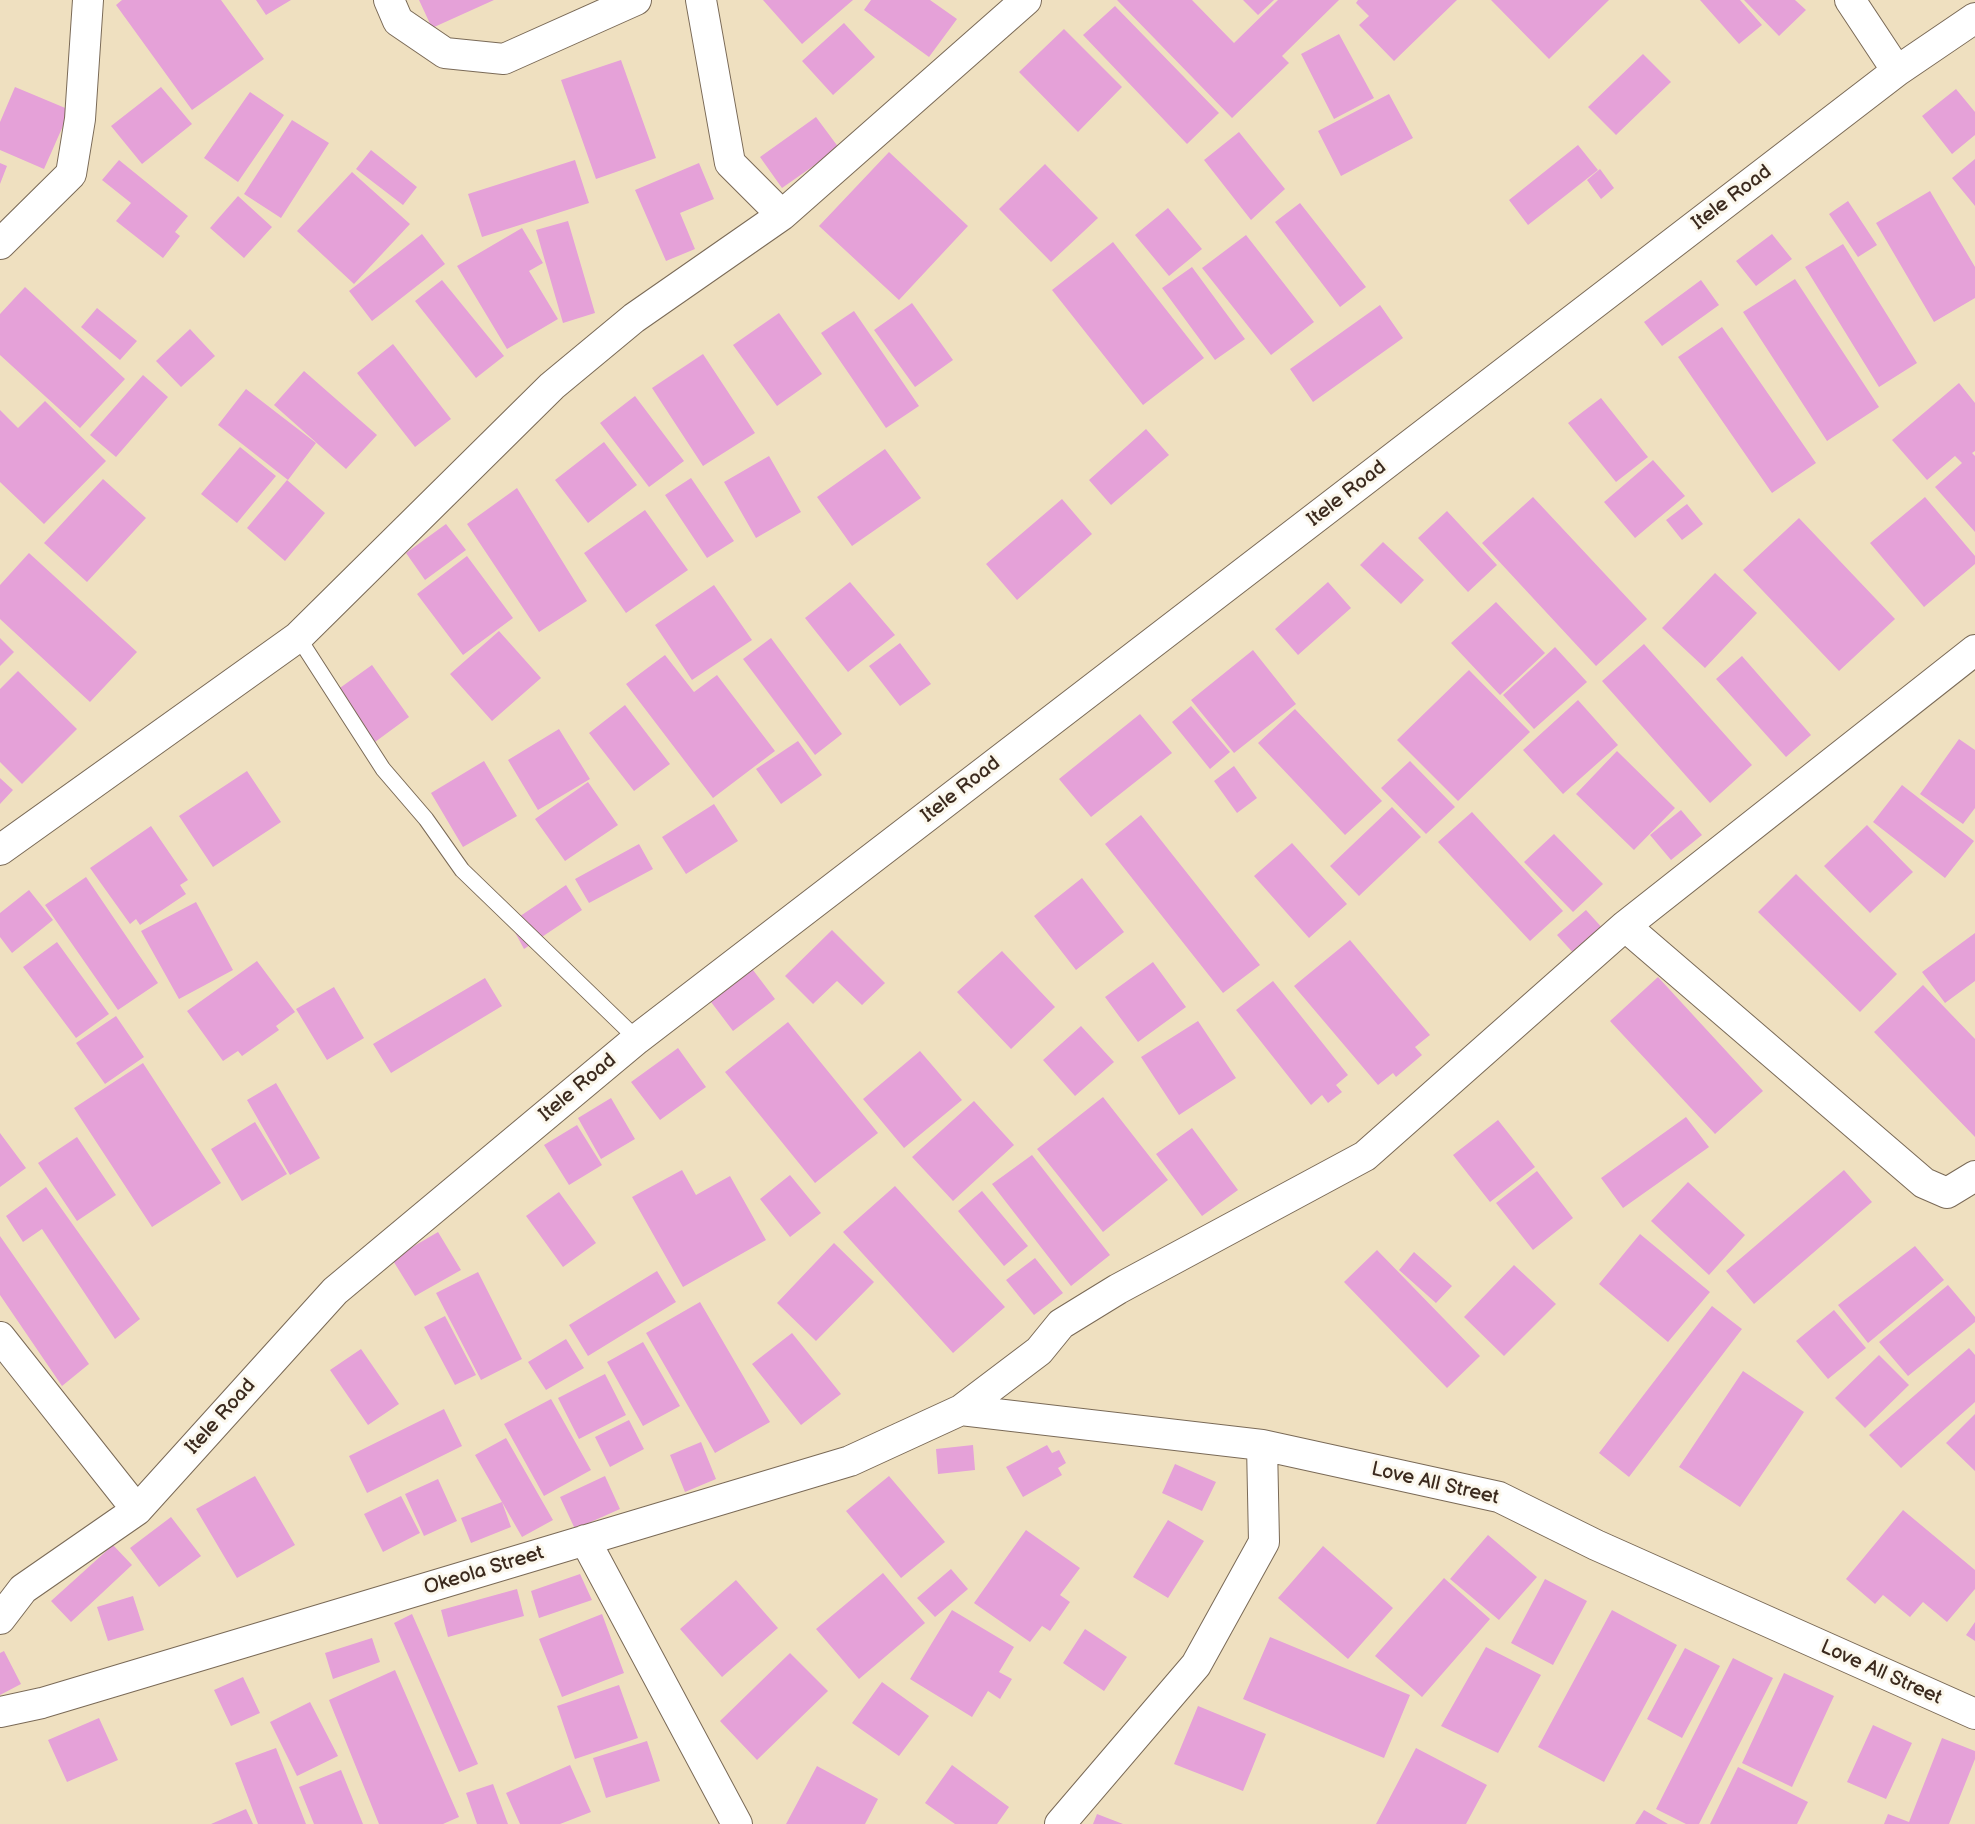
<!DOCTYPE html>
<html>
<head>
<meta charset="utf-8">
<style>
	body { margin:0 }
	canvas { display:block; background:#efe0c0 }
</style>
</head>
<body>
<canvas width="1975" height="1824"></canvas>
<script>
const context = document.querySelector('canvas').getContext('2d');
context.lineJoin = 'round';
function fillPath(path, color) {
  context.fillStyle = color;
  context.fill(path, 'evenodd');
}
function stroke(path, color, width, dash) {
  context.strokeStyle = color;
  context.lineWidth = width;
  context.lineCap = dash ? 'butt' : 'round';
  context.setLineDash(dash || []);
  context.stroke(path);
}
function drawText(font, color, halo, rows, align = 'center') {
  context.font = font + ' "Balsamiq Sans",sans-serif';
  context.lineWidth = 6;
  context.setLineDash([]);
  context.textBaseline = 'middle';
  context.strokeStyle = halo;
  context.fillStyle = color;
  for (const [text, x, y, turn = 0] of rows) {
    context.save();
    context.translate(x, y);
    context.rotate((+turn || 0) * Math.PI / 180);
    context.textAlign = isNaN(turn) ? turn : align;
    if (halo) context.strokeText(text, 0, 0);
    context.fillText(text, 0, 0);
    context.restore();
  }
}
fillPath(new Path2D(`
	M 122,0 L 221,0 L 264,59 L 192,110 L 116,5 Z
	M 256,0 L 291,0 L 266,15 Z
	M 419,0 L 494,0 L 432,28 Z
	M 763,0 L 853,0 L 802,44 Z
	M 871,0 L 930,0 L 957,19 L 929,57 L 864,10 Z
	M 1117,0 L 1192,0 L 1234,43 L 1278,0 L 1339,0 L 1282,56 L 1289,63 L 1232,118 Z
	M 1243,0 L 1274,0 L 1258,15 Z
	M 1358,0 L 1457,0 L 1394,61 L 1359,25 L 1369,16 L 1356,3 Z
	M 1491,0 L 1609,0 L 1549,59 Z
	M 1700,0 L 1740,0 L 1762,25 L 1739,44 Z
	M 1744,0 L 1795,0 L 1806,10 L 1779,36 Z
	M 1115,6 L 1219,113 L 1187,144 L 1083,35 Z
	M 844,23 L 875,57 L 833,95 L 802,61 Z
	M 1064,29 L 1122,87 L 1078,132 L 1019,72 Z
	M 1339,34 L 1374,98 L 1334,119 L 1301,54 Z
	M 1643,54 L 1671,82 L 1616,135 L 1588,107 Z
	M 621,60 L 656,158 L 596,179 L 561,80 Z
	M 15,87 L 70,110 L 44,169 L 0,150 L 0,122 Z
	M 161,87 L 192,124 L 142,164 L 111,126 Z
	M 1956,89 L 1975,112 L 1975,135 L 1952,154 L 1922,116 Z
	M 250,92 L 284,115 L 238,182 L 204,158 Z
	M 1389,94 L 1413,138 L 1341,176 L 1318,131 Z
	M 816,117 L 839,148 L 782,188 L 760,157 Z
	M 292,120 L 329,143 L 281,218 L 244,194 Z
	M 1239,132 L 1285,189 L 1251,220 L 1204,160 Z
	M 1578,145 L 1598,170 L 1528,225 L 1509,200 Z
	M 371,150 L 417,187 L 403,205 L 356,169 Z
	M 889,152 L 968,226 L 899,300 L 819,226 Z
	M 1975,159 L 1975,206 L 1952,178 Z
	M 119,160 L 188,216 L 175,232 L 180,236 L 163,258 L 116,221 L 131,203 L 102,180 Z
	M 575,160 L 589,203 L 482,237 L 468,194 Z
	M 0,163 L 7,166 L 0,184 Z
	M 699,163 L 714,199 L 680,213 L 695,249 L 666,261 L 635,190 Z
	M 1045,164 L 1098,218 L 1051,262 L 999,209 Z
	M 1600,169 L 1614,188 L 1601,199 L 1587,180 Z
	M 352,172 L 410,224 L 354,284 L 297,231 Z
	M 1930,191 L 1975,267 L 1975,298 L 1934,322 L 1876,223 Z
	M 238,196 L 272,227 L 244,258 L 210,228 Z
	M 1848,201 L 1877,245 L 1858,257 L 1829,214 Z
	M 1300,203 L 1366,287 L 1340,307 L 1275,222 Z
	M 1168,208 L 1202,249 L 1169,276 L 1135,235 Z
	M 568,221 L 595,313 L 563,323 L 536,230 Z
	M 522,228 L 543,263 L 529,271 L 558,319 L 507,349 L 457,266 Z
	M 422,234 L 445,264 L 372,321 L 349,291 Z
	M 1772,234 L 1792,259 L 1756,286 L 1736,261 Z
	M 1246,235 L 1314,322 L 1271,355 L 1202,268 Z
	M 1113,242 L 1204,358 L 1143,405 L 1052,290 Z
	M 1843,244 L 1917,363 L 1879,387 L 1805,267 Z
	M 1192,267 L 1245,339 L 1215,360 L 1162,288 Z
	M 1795,279 L 1879,407 L 1827,441 L 1743,312 Z
	M 442,280 L 504,356 L 476,378 L 415,301 Z
	M 1701,280 L 1719,305 L 1662,346 L 1644,322 Z
	M 25,287 L 125,379 L 80,428 L 0,355 L 0,314 Z
	M 912,303 L 953,360 L 915,387 L 874,330 Z
	M 1380,305 L 1403,338 L 1313,402 L 1290,369 Z
	M 97,308 L 137,341 L 120,360 L 81,327 Z
	M 854,311 L 919,406 L 886,428 L 821,333 Z
	M 779,313 L 822,374 L 777,406 L 733,345 Z
	M 1722,327 L 1816,463 L 1772,493 L 1678,357 Z
	M 190,329 L 215,356 L 181,387 L 156,361 Z
	M 393,344 L 451,419 L 415,447 L 357,373 Z
	M 703,354 L 755,433 L 703,466 L 652,388 Z
	M 304,371 L 377,435 L 346,469 L 274,405 Z
	M 143,375 L 168,397 L 116,457 L 90,435 Z
	M 1959,383 L 1975,403 L 1975,451 L 1972,453 L 1975,456 L 1975,532 L 1935,487 L 1962,463 L 1955,456 L 1927,480 L 1892,440 Z
	M 246,389 L 316,443 L 288,480 L 218,425 Z
	M 635,396 L 684,461 L 649,487 L 600,423 Z
	M 1601,398 L 1648,457 L 1616,482 L 1568,423 Z
	M 45,401 L 106,461 L 44,524 L 0,482 L 0,410 L 18,428 Z
	M 1146,429 L 1169,455 L 1111,505 L 1089,480 Z
	M 604,442 L 637,485 L 588,523 L 555,480 Z
	M 240,447 L 276,476 L 237,523 L 201,494 Z
	M 885,449 L 921,498 L 852,546 L 817,497 Z
	M 769,456 L 801,512 L 756,538 L 724,482 Z
	M 1653,460 L 1685,496 L 1635,538 L 1604,502 Z
	M 691,478 L 734,541 L 707,558 L 665,495 Z
	M 103,479 L 146,518 L 87,582 L 44,543 Z
	M 287,480 L 325,513 L 285,561 L 247,528 Z
	M 517,488 L 587,601 L 539,632 L 467,524 Z
	M 1533,497 L 1647,619 L 1596,666 L 1482,543 Z
	M 1925,497 L 1975,556 L 1975,564 L 1924,607 L 1870,543 Z
	M 1062,499 L 1092,534 L 1017,600 L 986,564 Z
	M 1687,504 L 1703,524 L 1682,540 L 1666,520 Z
	M 645,510 L 688,570 L 626,613 L 584,553 Z
	M 1447,511 L 1497,565 L 1468,592 L 1418,538 Z
	M 1799,518 L 1895,619 L 1839,671 L 1743,570 Z
	M 446,524 L 466,550 L 425,580 L 406,553 Z
	M 1383,542 L 1424,580 L 1401,604 L 1360,565 Z
	M 29,553 L 137,652 L 90,702 L 0,619 L 0,585 Z
	M 467,556 L 513,618 L 463,655 L 417,594 Z
	M 1715,573 L 1757,613 L 1705,668 L 1662,628 Z
	M 850,582 L 895,635 L 848,672 L 805,618 Z
	M 1328,582 L 1351,608 L 1298,655 L 1275,629 Z
	M 714,585 L 752,640 L 692,680 L 655,625 Z
	M 1496,602 L 1545,653 L 1500,695 L 1451,643 Z
	M 499,631 L 541,678 L 492,721 L 450,674 Z
	M 0,638 L 14,652 L 0,666 Z
	M 771,638 L 842,734 L 815,755 L 743,659 Z
	M 900,643 L 931,684 L 900,706 L 869,666 Z
	M 1644,644 L 1752,765 L 1710,803 L 1602,681 Z
	M 1555,647 L 1587,682 L 1534,729 L 1503,695 Z
	M 1253,650 L 1296,704 L 1234,753 L 1191,700 Z
	M 665,655 L 694,692 L 717,675 L 775,751 L 713,798 L 626,684 Z
	M 1742,656 L 1811,735 L 1786,757 L 1716,679 Z
	M 372,665 L 409,717 L 375,742 L 337,690 Z
	M 1469,670 L 1530,732 L 1458,801 L 1397,740 Z
	M 18,671 L 77,729 L 22,784 L 0,762 L 0,689 Z
	M 1578,700 L 1618,745 L 1563,794 L 1523,750 Z
	M 625,705 L 670,764 L 634,791 L 589,733 Z
	M 1191,706 L 1230,752 L 1210,769 L 1172,722 Z
	M 1295,709 L 1382,801 L 1345,835 L 1258,743 Z
	M 1140,714 L 1172,753 L 1091,817 L 1059,779 Z
	M 559,729 L 590,779 L 538,810 L 508,760 Z
	M 1959,739 L 1975,750 L 1975,808 L 1963,824 L 1920,794 Z
	M 798,741 L 822,775 L 781,804 L 756,769 Z
	M 1617,751 L 1675,808 L 1634,850 L 1576,794 Z
	M 484,761 L 517,816 L 463,847 L 431,793 Z
	M 1410,761 L 1455,807 L 1426,834 L 1381,788 Z
	M 1234,766 L 1257,798 L 1237,813 L 1214,781 Z
	M 247,771 L 281,822 L 213,867 L 179,816 Z
	M 0,778 L 13,790 L 0,804 Z
	M 588,782 L 618,825 L 565,861 L 535,819 Z
	M 1902,785 L 1974,841 L 1945,878 L 1873,822 Z
	M 714,804 L 738,841 L 686,874 L 662,837 Z
	M 1392,807 L 1421,837 L 1359,896 L 1330,866 Z
	M 1681,810 L 1702,835 L 1671,860 L 1650,835 Z
	M 1472,812 L 1563,911 L 1530,941 L 1438,842 Z
	M 1141,815 L 1260,965 L 1223,993 L 1105,844 Z
	M 1867,825 L 1913,872 L 1870,913 L 1824,866 Z
	M 151,826 L 188,880 L 180,885 L 186,894 L 140,925 L 136,919 L 130,924 L 90,868 Z
	M 1554,834 L 1603,884 L 1573,912 L 1524,862 Z
	M 1292,843 L 1347,904 L 1309,938 L 1254,876 Z
	M 639,844 L 653,869 L 589,903 L 575,879 Z
	M 1796,874 L 1897,974 L 1860,1012 L 1758,912 Z
	M 86,877 L 158,983 L 118,1010 L 45,905 Z
	M 1082,878 L 1124,932 L 1076,970 L 1034,916 Z
	M 566,885 L 582,910 L 524,949 L 510,923 Z
	M 29,890 L 53,920 L 12,953 L 0,937 L 0,913 Z
	M 196,902 L 233,970 L 179,999 L 141,931 Z
	M 1586,910 L 1605,931 L 1576,956 L 1557,935 Z
	M 832,930 L 885,983 L 862,1005 L 837,981 L 813,1004 L 785,976 Z
	M 1975,933 L 1975,981 L 1945,1003 L 1922,972 Z
	M 1350,940 L 1430,1035 L 1415,1047 L 1422,1055 L 1396,1077 L 1393,1073 L 1378,1085 L 1294,986 Z
	M 57,942 L 109,1014 L 76,1038 L 23,967 Z
	M 1002,951 L 1055,1007 L 1011,1049 L 957,992 Z
	M 257,961 L 295,1012 L 276,1026 L 279,1030 L 242,1056 L 238,1051 L 223,1061 L 187,1011 Z
	M 1153,962 L 1186,1007 L 1138,1042 L 1105,997 Z
	M 750,966 L 775,999 L 733,1031 L 708,998 Z
	M 1658,977 L 1763,1091 L 1715,1134 L 1610,1021 Z
	M 485,978 L 502,1006 L 391,1073 L 373,1044 Z
	M 1273,981 L 1348,1075 L 1336,1085 L 1342,1092 L 1328,1103 L 1322,1095 L 1311,1105 L 1236,1010 Z
	M 1923,985 L 1975,1039 L 1975,1137 L 1874,1032 Z
	M 334,987 L 364,1038 L 327,1060 L 296,1009 Z
	M 116,1016 L 144,1057 L 105,1084 L 76,1043 Z
	M 1198,1021 L 1236,1078 L 1179,1115 L 1141,1057 Z
	M 788,1022 L 878,1133 L 815,1183 L 725,1072 Z
	M 1081,1026 L 1114,1062 L 1075,1096 L 1043,1060 Z
	M 678,1048 L 706,1087 L 660,1120 L 631,1082 Z
	M 920,1051 L 962,1100 L 904,1148 L 863,1099 Z
	M 143,1063 L 221,1183 L 152,1227 L 74,1108 Z
	M 276,1083 L 320,1158 L 290,1175 L 247,1100 Z
	M 1103,1097 L 1168,1180 L 1103,1232 L 1037,1149 Z
	M 611,1098 L 635,1139 L 601,1159 L 578,1118 Z
	M 974,1101 L 1014,1145 L 953,1201 L 912,1157 Z
	M 1686,1117 L 1709,1147 L 1623,1208 L 1601,1178 Z
	M 1498,1120 L 1535,1167 L 1490,1202 L 1453,1155 Z
	M 255,1122 L 287,1174 L 242,1201 L 211,1149 Z
	M 577,1125 L 602,1165 L 569,1185 L 544,1145 Z
	M 1192,1128 L 1238,1190 L 1202,1216 L 1156,1154 Z
	M 0,1133 L 26,1168 L 0,1187 Z
	M 77,1137 L 116,1195 L 77,1221 L 38,1163 Z
	M 1032,1155 L 1110,1255 L 1071,1286 L 992,1184 Z
	M 682,1170 L 696,1195 L 730,1176 L 766,1240 L 683,1287 L 632,1197 Z
	M 1844,1170 L 1872,1202 L 1754,1304 L 1726,1271 Z
	M 1537,1171 L 1573,1218 L 1533,1250 L 1496,1203 Z
	M 790,1175 L 821,1213 L 790,1237 L 760,1199 Z
	M 1688,1182 L 1745,1235 L 1709,1275 L 1651,1221 Z
	M 895,1186 L 1005,1307 L 953,1353 L 843,1232 Z
	M 46,1187 L 140,1319 L 115,1339 L 42,1229 L 23,1242 L 6,1216 Z
	M 982,1191 L 1028,1246 L 1004,1266 L 958,1211 Z
	M 559,1192 L 596,1243 L 563,1267 L 526,1216 Z
	M 438,1232 L 461,1270 L 415,1296 L 392,1259 Z
	M 1640,1234 L 1710,1292 L 1668,1342 L 1599,1284 Z
	M 0,1236 L 89,1364 L 62,1386 L 0,1295 Z
	M 834,1243 L 874,1282 L 816,1341 L 777,1303 Z
	M 1915,1246 L 1944,1280 L 1868,1343 L 1838,1305 Z
	M 1377,1250 L 1480,1356 L 1447,1388 L 1344,1282 Z
	M 1414,1252 L 1452,1286 L 1436,1303 L 1399,1270 Z
	M 1035,1258 L 1063,1293 L 1034,1315 L 1006,1280 Z
	M 1514,1265 L 1556,1304 L 1504,1356 L 1464,1317 Z
	M 657,1271 L 676,1302 L 588,1356 L 569,1325 Z
	M 478,1272 L 522,1359 L 481,1380 L 436,1293 Z
	M 1948,1285 L 1975,1317 L 1975,1322 L 1908,1376 L 1879,1342 Z
	M 700,1302 L 770,1422 L 715,1453 L 646,1333 Z
	M 1712,1306 L 1742,1329 L 1629,1477 L 1599,1453 Z
	M 1834,1310 L 1866,1348 L 1828,1379 L 1796,1341 Z
	M 445,1316 L 476,1375 L 455,1385 L 424,1327 Z
	M 792,1333 L 841,1394 L 801,1425 L 752,1364 Z
	M 566,1339 L 584,1368 L 546,1390 L 528,1362 Z
	M 643,1342 L 680,1406 L 643,1426 L 607,1362 Z
	M 1969,1348 L 1975,1355 L 1975,1402 L 1901,1468 L 1869,1435 Z
	M 361,1349 L 399,1404 L 368,1425 L 330,1370 Z
	M 1879,1355 L 1909,1385 L 1865,1428 L 1835,1398 Z
	M 1743,1371 L 1804,1412 L 1740,1507 L 1679,1467 Z
	M 605,1374 L 626,1415 L 579,1439 L 558,1398 Z
	M 551,1399 L 591,1470 L 544,1496 L 504,1424 Z
	M 444,1409 L 462,1446 L 367,1493 L 349,1456 Z
	M 1975,1414 L 1975,1471 L 1946,1443 Z
	M 629,1420 L 644,1449 L 610,1467 L 595,1437 Z
	M 506,1438 L 553,1520 L 522,1537 L 502,1502 L 511,1527 L 471,1543 L 461,1518 L 502,1502 L 475,1455 Z
	M 701,1442 L 716,1479 L 685,1492 L 670,1455 Z
	M 973,1445 L 975,1470 L 938,1474 L 936,1449 Z
	M 1047,1445 L 1052,1453 L 1059,1450 L 1066,1463 L 1058,1468 L 1062,1475 L 1023,1497 L 1006,1467 Z
	M 1175,1464 L 1216,1482 L 1202,1511 L 1162,1493 Z
	M 255,1476 L 295,1545 L 237,1578 L 196,1509 Z
	M 605,1476 L 620,1509 L 575,1529 L 560,1497 Z
	M 889,1476 L 945,1542 L 901,1578 L 846,1511 Z
	M 438,1479 L 457,1521 L 424,1536 L 405,1494 Z
	M 401,1496 L 420,1533 L 383,1552 L 364,1514 Z
	M 1903,1510 L 1975,1570 L 1975,1589 L 1947,1622 L 1923,1602 L 1910,1617 L 1883,1595 L 1875,1604 L 1846,1579 Z
	M 171,1517 L 201,1556 L 159,1587 L 130,1548 Z
	M 1168,1520 L 1204,1541 L 1168,1598 L 1133,1577 Z
	M 1026,1530 L 1080,1568 L 1060,1595 L 1070,1602 L 1050,1631 L 1042,1626 L 1030,1642 L 974,1603 Z
	M 1488,1535 L 1537,1577 L 1499,1620 L 1450,1579 Z
	M 113,1545 L 132,1565 L 71,1622 L 51,1601 Z
	M 1323,1546 L 1393,1608 L 1348,1659 L 1278,1598 Z
	M 951,1569 L 968,1589 L 935,1617 L 917,1598 Z
	M 883,1573 L 925,1623 L 859,1679 L 816,1629 Z
	M 580,1574 L 592,1600 L 539,1618 L 531,1591 Z
	M 1444,1578 L 1490,1619 L 1422,1697 L 1375,1656 Z
	M 1545,1579 L 1587,1601 L 1553,1665 L 1511,1643 Z
	M 736,1580 L 778,1628 L 722,1677 L 680,1629 Z
	M 517,1589 L 524,1616 L 448,1637 L 441,1610 Z
	M 133,1596 L 144,1630 L 108,1641 L 97,1607 Z
	M 952,1610 L 1014,1647 L 999,1672 L 1012,1679 L 1000,1699 L 988,1691 L 972,1717 L 910,1679 Z
	M 1612,1610 L 1677,1645 L 1604,1782 L 1538,1747 Z
	M 412,1614 L 478,1764 L 459,1772 L 394,1623 Z
	M 602,1614 L 624,1673 L 562,1697 L 539,1639 Z
	M 1975,1622 L 1975,1641 L 1966,1635 Z
	M 1085,1629 L 1127,1657 L 1104,1691 L 1063,1663 Z
	M 1270,1637 L 1410,1695 L 1384,1758 L 1243,1699 Z
	M 372,1638 L 380,1662 L 333,1679 L 325,1653 Z
	M 1486,1647 L 1541,1675 L 1498,1753 L 1441,1726 Z
	M 1685,1648 L 1720,1666 L 1682,1738 L 1647,1719 Z
	M 4,1651 L 21,1684 L 0,1695 L 0,1653 Z
	M 790,1653 L 828,1691 L 757,1760 L 720,1721 Z
	M 1733,1658 L 1773,1678 L 1699,1824 L 1686,1824 L 1656,1809 Z
	M 395,1670 L 459,1817 L 443,1824 L 379,1824 L 329,1700 Z
	M 1784,1673 L 1834,1696 L 1792,1787 L 1742,1763 Z
	M 243,1677 L 260,1713 L 231,1726 L 214,1690 Z
	M 882,1682 L 929,1716 L 899,1756 L 852,1723 Z
	M 619,1685 L 638,1738 L 575,1759 L 557,1706 Z
	M 310,1702 L 338,1756 L 297,1776 L 270,1722 Z
	M 1198,1706 L 1266,1734 L 1243,1791 L 1174,1764 Z
	M 99,1718 L 118,1760 L 67,1782 L 48,1740 Z
	M 1873,1725 L 1912,1743 L 1886,1799 L 1847,1782 Z
	M 1942,1738 L 1975,1751 L 1975,1759 L 1949,1824 L 1884,1824 L 1888,1814 L 1909,1822 Z
	M 647,1741 L 660,1781 L 606,1798 L 593,1758 Z
	M 276,1748 L 306,1824 L 258,1824 L 235,1763 Z
	M 1416,1748 L 1487,1785 L 1466,1824 L 1376,1824 Z
	M 570,1765 L 591,1812 L 560,1824 L 520,1824 L 506,1793 Z
	M 952,1765 L 1009,1807 L 997,1824 L 955,1824 L 925,1803 Z
	M 817,1766 L 878,1799 L 865,1824 L 786,1824 Z
	M 1738,1767 L 1808,1802 L 1797,1824 L 1710,1824 Z
	M 341,1770 L 363,1824 L 314,1824 L 299,1787 Z
	M 493,1784 L 508,1824 L 477,1824 L 466,1793 Z
	M 246,1809 L 253,1824 L 211,1824 Z
	M 1644,1810 L 1668,1824 L 1635,1824 Z
	M 1097,1814 L 1123,1824 L 1093,1824 Z`), '#e5a1d8');
const lane = new Path2D(`
	M 298,637 L 383,769 L 426,819 L 462,870 L 637,1039`);
const street = new Path2D(`
	M 389,0 L 398,21 L 445,53 L 504,59 L 636,0
	M 701,0 L 730,163 L 782,215
	M 1850,0 L 1897,71
	M 0,244 L 71,174 L 80,119 L 88,0
	M 0,850 L 298,637 L 552,386 L 634,318 L 782,215 L 1026,0
	M 1625,926 L 1975,650
	M 0,1337 L 137,1510
	M 961,1410 L 1262,1445 L 1499,1497 L 1596,1545 L 1975,1714
	M 585,1540 L 737,1824
	M 0,1619 L 23,1589 L 137,1510 L 335,1291 L 637,1039 L 1897,71 L 1975,18
	M 0,1712 L 42,1703 L 850,1461 L 961,1410 L 1039,1351 L 1061,1324 L 1118,1289 L 1365,1156 L 1625,926 L 1924,1183 L 1947,1193 L 1975,1176
	M 1060,1824 L 1196,1665 L 1264,1542 L 1262,1445`);
stroke(lane, '#7a6a57', 17);
stroke(street, '#7a6a57', 32);
stroke(lane, '#fff', 15);
stroke(street, '#fff', 30);
drawText('20px', '#3b2a1e', '#fbf7ec', [
	["Itele Road",1732,198,-37],
	["Itele Road",1347,494,-38],
	["Itele Road",961,790,-38],
	["Itele Road",578,1088,-40],
	["Itele Road",221,1417,-48],
	["Love All Street",1435,1484,13],
	["Okeola Street",484,1571,-17],
	["Love All Street",1881,1673,24]
]);
</script>
</body>
</html>
